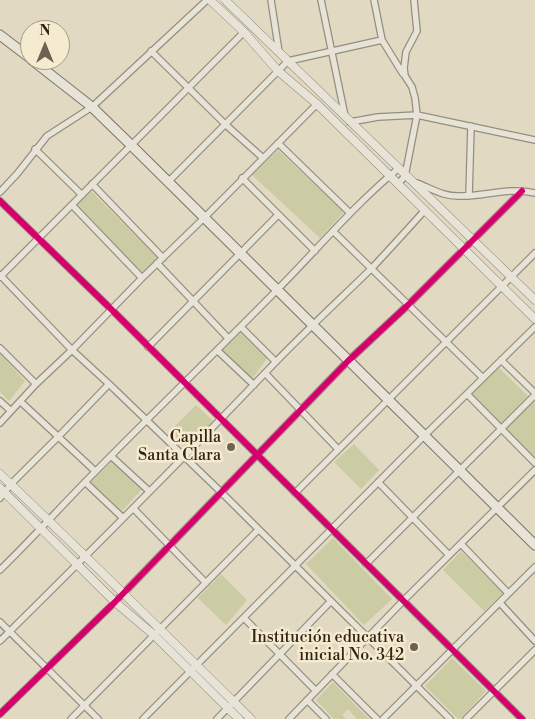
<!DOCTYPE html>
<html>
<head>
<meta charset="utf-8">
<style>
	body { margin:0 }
	#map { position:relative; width:535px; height:719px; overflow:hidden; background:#e1d9c1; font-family:"Libre Bodoni",serif }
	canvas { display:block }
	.north { position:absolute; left:20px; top:20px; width:50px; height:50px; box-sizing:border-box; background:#f5ebce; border:1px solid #a79a85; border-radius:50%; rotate:0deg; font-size:14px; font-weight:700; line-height:20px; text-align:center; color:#332118 }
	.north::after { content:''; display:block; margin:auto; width:18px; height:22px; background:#706153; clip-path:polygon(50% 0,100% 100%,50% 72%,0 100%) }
</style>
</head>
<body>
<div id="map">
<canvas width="535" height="719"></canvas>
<div class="north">N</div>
</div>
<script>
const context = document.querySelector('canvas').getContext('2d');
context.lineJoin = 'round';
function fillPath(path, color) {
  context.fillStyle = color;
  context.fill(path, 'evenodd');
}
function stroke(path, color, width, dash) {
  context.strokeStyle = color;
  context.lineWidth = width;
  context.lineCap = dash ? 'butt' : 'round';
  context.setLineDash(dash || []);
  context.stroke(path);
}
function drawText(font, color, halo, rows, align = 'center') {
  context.font = font + ' "Libre Bodoni",serif';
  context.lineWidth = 5;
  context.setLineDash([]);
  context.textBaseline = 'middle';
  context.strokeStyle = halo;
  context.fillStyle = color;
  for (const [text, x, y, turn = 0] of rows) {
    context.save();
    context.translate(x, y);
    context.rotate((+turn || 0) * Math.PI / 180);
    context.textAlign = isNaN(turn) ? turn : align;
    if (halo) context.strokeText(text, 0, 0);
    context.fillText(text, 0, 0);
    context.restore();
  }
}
fillPath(new Path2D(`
	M 278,150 L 344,212 L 320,238 L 252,175 Z
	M 91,191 L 158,258 L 141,273 L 77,204 Z
	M 242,330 L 269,356 L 252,379 L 220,352 Z
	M 0,354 L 25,381 L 9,401 L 0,392 Z
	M 499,368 L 528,396 L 501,425 L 471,395 Z
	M 533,402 L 535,404 L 535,457 L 506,429 Z
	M 196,405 L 213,421 L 187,448 L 170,431 Z
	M 354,444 L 379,470 L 361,489 L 334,462 Z
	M 112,461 L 142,489 L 122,511 L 91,482 Z
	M 333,538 L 392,599 L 364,625 L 306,564 Z
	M 461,551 L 503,593 L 484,611 L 443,570 Z
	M 221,574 L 247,600 L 226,625 L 198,598 Z
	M 452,658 L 486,691 L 460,719 L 458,719 L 425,686 Z
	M 333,682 L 369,719 L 357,719 L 348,709 L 342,715 L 346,719 L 334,719 L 316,700 Z`), '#cbcca4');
const minor = new Path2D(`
	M 271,0 L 279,52
	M 321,0 L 345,116
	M 374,0 L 382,40 L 403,74
	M 151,51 L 226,125 L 263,158
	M 350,122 L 378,117 L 417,115 L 535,140
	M 278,143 L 350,213
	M 35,149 L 82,195
	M 242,178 L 315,251
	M 169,181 L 288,61 L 382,40
	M 417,183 C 432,189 444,197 461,196 C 486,196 510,187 535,193
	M 92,184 L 163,258
	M 398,184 L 405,176 L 417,115 L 415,98 L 412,87 L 405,76 L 404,68 L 406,52 L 417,31 L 414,0
	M 0,192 L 17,174 L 47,136 L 92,107 L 207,0
	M 469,196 L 471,126
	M 0,201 L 112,310 L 522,719
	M 72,205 L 142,278
	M 334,232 L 483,378
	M 157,263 L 228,338
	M 0,275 L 72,350 L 109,384 L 221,492 L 450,719
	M 0,277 L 244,32
	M 241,327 L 276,362
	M 148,347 L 278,215
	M 0,348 L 36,384
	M 218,351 L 254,385
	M 501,360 L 535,393
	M 265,373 L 338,449
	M 467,394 L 535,463
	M 0,401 L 11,411
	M 21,402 L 95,471
	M 0,423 L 36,384 L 72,350 L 142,278 L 205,217 L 317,104
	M 111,456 L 149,491
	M 85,482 L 123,518
	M 378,482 L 449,555
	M 295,493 L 535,253
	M 0,498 L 11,484 L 58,437 L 109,384
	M 133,508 L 206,583
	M 461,544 L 508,593
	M 366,564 L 535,395
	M 0,570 C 33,538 63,504 95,472 C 155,411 216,352 275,292 C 316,251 354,205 399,168
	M 500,603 L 535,641
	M 244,618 L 316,691
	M 0,622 L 98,719
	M 0,641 C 90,552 179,463 266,372 C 300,336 336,303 371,269 C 389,250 407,230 425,210
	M 332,674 L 377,719
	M 307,700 L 326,719
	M 0,714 L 115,602 L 348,361 L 408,305 L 522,191
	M 71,719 L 258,530
	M 143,719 L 424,436 L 535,327
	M 217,719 L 331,601
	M 289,719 L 403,601 L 535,470
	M 383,719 L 535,567
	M 466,719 L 535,650`);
const tertiary = new Path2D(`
	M 210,0 L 244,32 L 278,71 L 317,104 L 535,319
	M 225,0 L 535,300
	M 0,474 C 85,555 168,637 251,719
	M 0,488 L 115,602 L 154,635 L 239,719`);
const secondary = new Path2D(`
	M 0,35 L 30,58
	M 32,60 L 92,107 L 131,145 L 535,545`);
stroke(minor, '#958e80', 8);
stroke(tertiary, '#958e80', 9);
stroke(secondary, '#7c7569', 11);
stroke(minor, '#e7e3d7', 5.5);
stroke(tertiary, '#e7e3d7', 8);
stroke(secondary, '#e7e3d7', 9);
stroke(new Path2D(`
	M 0,201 L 112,310 L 522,719
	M 0,714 L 115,602 L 348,361 L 408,305 L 522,191`), '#d6006c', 6);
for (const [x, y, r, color] of [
	[231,447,5,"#706153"],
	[414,647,5,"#706153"]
]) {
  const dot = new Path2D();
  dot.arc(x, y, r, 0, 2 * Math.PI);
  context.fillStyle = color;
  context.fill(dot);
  stroke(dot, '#f5ebce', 2);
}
drawText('16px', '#332118', '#f5ebce', [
	["Capilla",221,438],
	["Santa Clara",221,456],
	["Institución educativa",404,638],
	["inicial No. 342",404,656]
], 'right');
</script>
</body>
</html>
